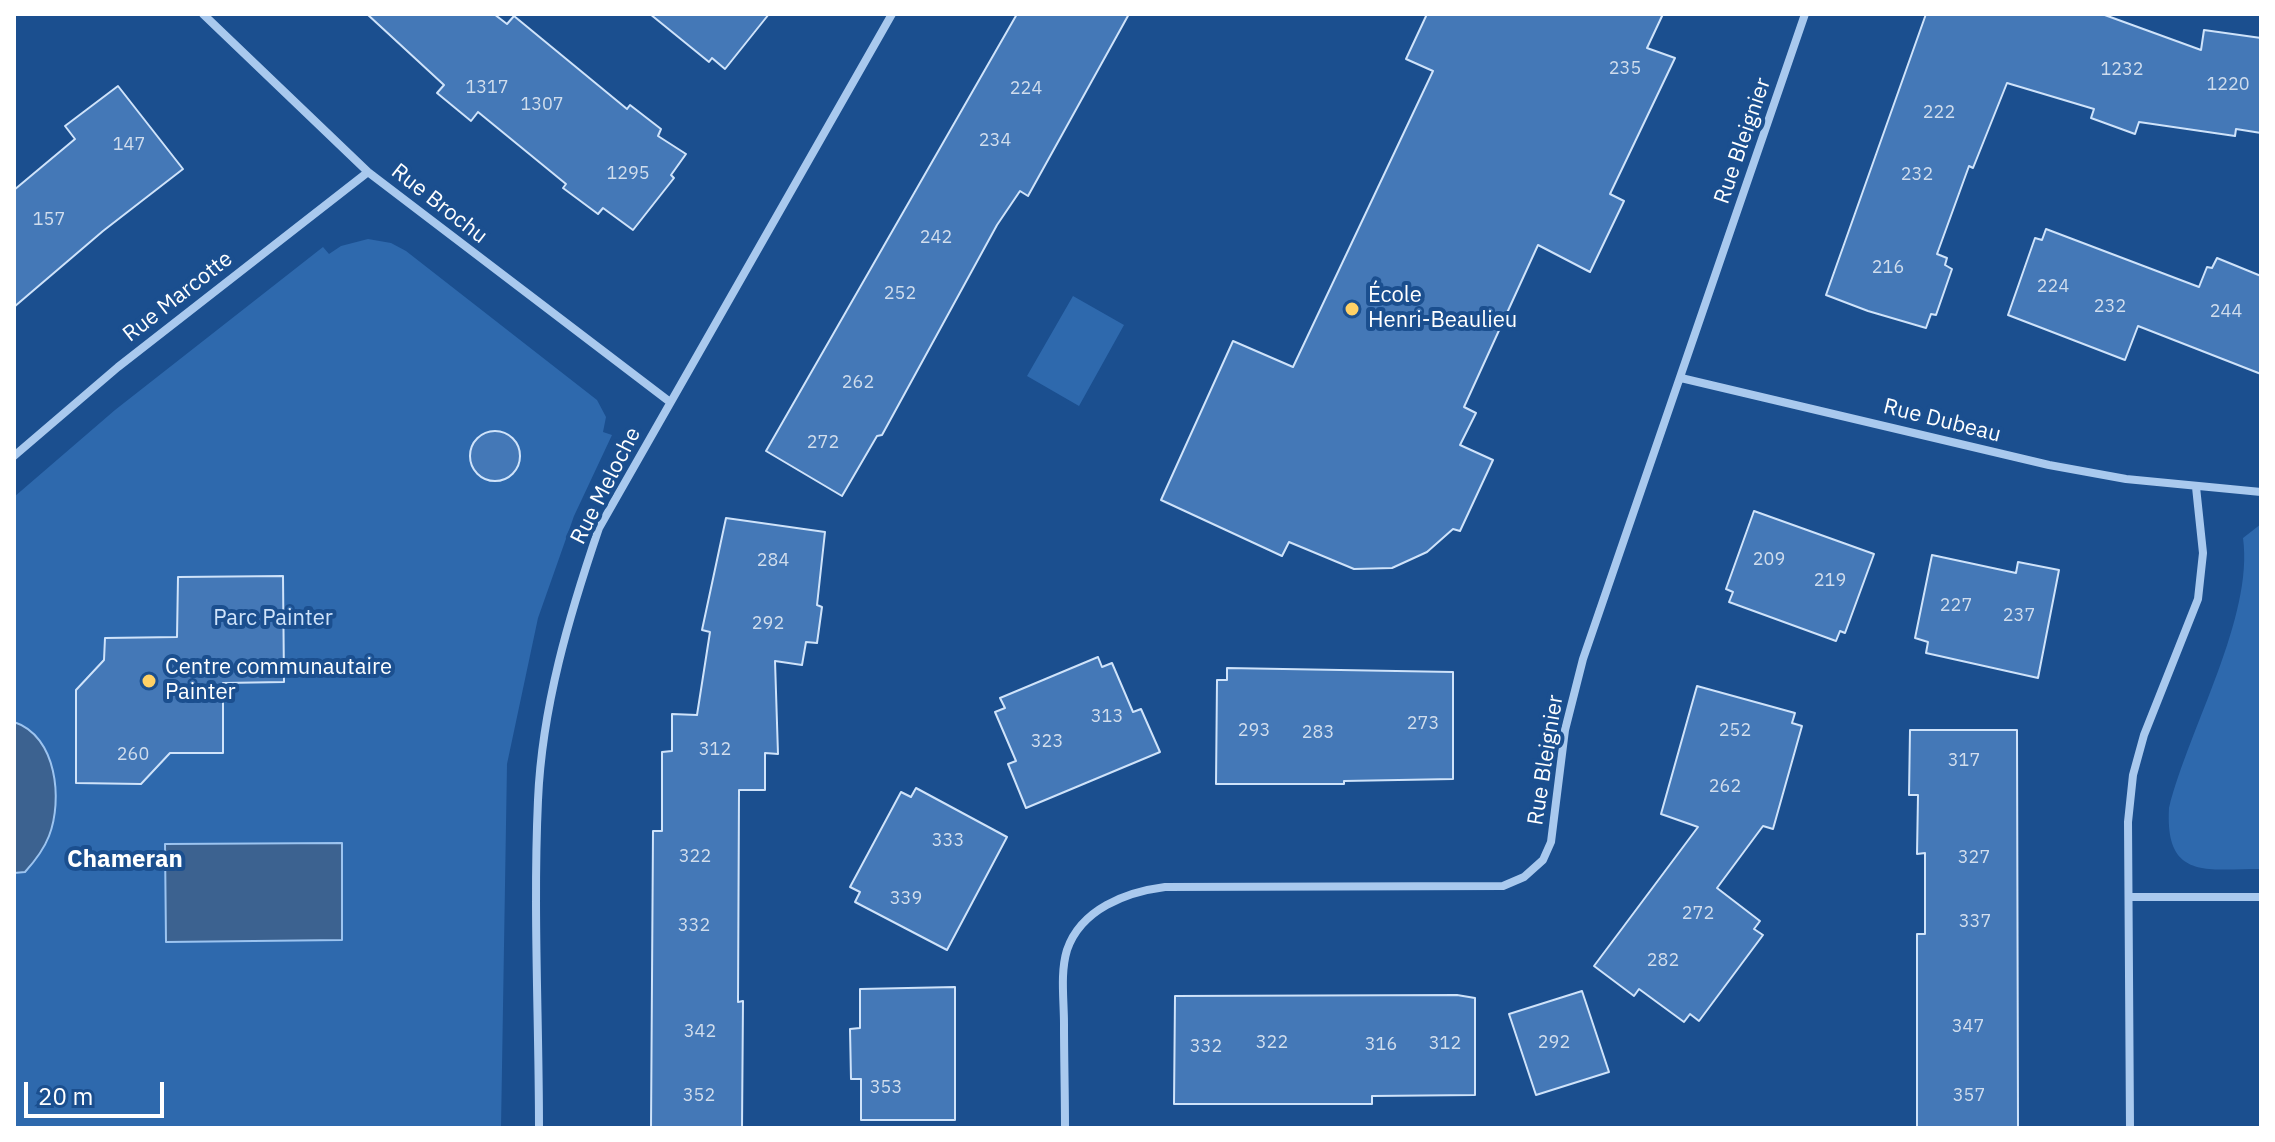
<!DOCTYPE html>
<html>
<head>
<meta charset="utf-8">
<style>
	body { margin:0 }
	#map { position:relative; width:2275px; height:1142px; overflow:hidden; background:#1b4f8f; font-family:"IBM Plex Sans",sans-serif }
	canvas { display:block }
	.frame { position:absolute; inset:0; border:16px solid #fff; pointer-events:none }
	.scale { position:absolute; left:24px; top:1082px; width:140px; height:36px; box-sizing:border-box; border:4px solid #fff; border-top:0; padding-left:10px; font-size:24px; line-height:28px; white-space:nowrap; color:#fff; -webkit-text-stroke:6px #1b4f8f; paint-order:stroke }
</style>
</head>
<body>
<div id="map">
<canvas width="2275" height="1142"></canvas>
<div class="frame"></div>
<div class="scale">20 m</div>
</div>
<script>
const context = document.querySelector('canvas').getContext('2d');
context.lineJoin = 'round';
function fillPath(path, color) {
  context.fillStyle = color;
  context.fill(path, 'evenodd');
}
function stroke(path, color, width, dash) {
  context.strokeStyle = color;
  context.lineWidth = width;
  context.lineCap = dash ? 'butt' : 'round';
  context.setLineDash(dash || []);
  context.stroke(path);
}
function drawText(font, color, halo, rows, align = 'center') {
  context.font = font + ' "IBM Plex Sans",sans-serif';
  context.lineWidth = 8;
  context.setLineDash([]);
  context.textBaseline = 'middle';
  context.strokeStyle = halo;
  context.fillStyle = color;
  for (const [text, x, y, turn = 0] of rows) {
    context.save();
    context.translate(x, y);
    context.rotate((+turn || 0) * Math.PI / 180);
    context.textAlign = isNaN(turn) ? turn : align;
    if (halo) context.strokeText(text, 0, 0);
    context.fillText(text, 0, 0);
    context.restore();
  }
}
fillPath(new Path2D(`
	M 368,239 L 391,243 L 406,251 L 597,400 L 606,417 L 603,432 L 612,435 L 574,516 L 538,618 L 507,764 L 501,1128 L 14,1128 L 14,497 L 115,410 L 323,247 L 329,254 L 341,246 Z
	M 1073,296 L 1124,325 L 1079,406 L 1027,376 Z
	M 2261,524 L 2261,869 C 2206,869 2165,880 2169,808 C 2189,728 2254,617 2243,538 Z`), '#2e69ad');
const water = new Path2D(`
	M 14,722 C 57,736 63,800 49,836 C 44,849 34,862 25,872 L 14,873 Z
	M 342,843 L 342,940 L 166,942 L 165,844 Z`);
fillPath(water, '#3c6290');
stroke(water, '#9cc4f0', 2);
const building = new Path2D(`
	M 367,14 L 494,14 L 507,24 L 514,16 L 627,109 L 630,105 L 661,129 L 658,136 L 686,154 L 671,175 L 674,178 L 633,230 L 603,208 L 598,214 L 563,188 L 566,184 L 478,112 L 471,121 L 437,93 L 444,85 Z
	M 650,14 L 769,14 L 725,69 L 712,58 L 709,62 Z
	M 1017,14 L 1129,14 L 1028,196 L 1020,191 L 997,225 L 882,435 L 877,436 L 842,496 L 766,451 Z
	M 1427,14 L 1663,14 L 1647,48 L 1675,58 L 1610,194 L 1624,201 L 1590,272 L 1538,245 L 1464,407 L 1476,413 L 1460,445 L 1493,460 L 1460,531 L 1453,529 L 1427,552 L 1392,568 L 1354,569 L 1289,542 L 1282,556 L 1161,500 L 1233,341 L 1293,367 L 1433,71 L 1406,59 Z
	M 1926,14 L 2102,14 L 2201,50 L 2204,30 L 2261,38 L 2261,133 L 2236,129 L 2235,136 L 2139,122 L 2135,134 L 2091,118 L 2094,109 L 2007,83 L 1973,168 L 1969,166 L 1937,254 L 1947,258 L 1945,265 L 1952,269 L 1936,315 L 1931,314 L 1926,328 L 1868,311 L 1826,295 Z
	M 118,86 L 183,169 L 103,231 L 14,307 L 14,190 L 75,139 L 65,126 Z
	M 2046,229 L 2199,287 L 2207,267 L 2212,268 L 2217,258 L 2261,276 L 2261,374 L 2138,326 L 2125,360 L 2008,315 L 2035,238 L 2042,240 Z
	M470 456a25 25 0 1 1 50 0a25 25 0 1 1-50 0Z
	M 1754,511 L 1874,554 L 1845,633 L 1840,631 L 1836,641 L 1729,602 L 1733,592 L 1726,589 Z
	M 726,518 L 825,532 L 817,605 L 822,607 L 817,643 L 806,642 L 802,665 L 775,661 L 778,754 L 765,753 L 765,790 L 739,790 L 738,1002 L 743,1001 L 742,1128 L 651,1127 L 653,831 L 662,831 L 662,752 L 672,751 L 672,714 L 697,715 L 710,632 L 702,630 Z
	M 1932,555 L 2016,573 L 2018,562 L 2059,570 L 2038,678 L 1926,653 L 1928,642 L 1915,638 Z
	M 283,576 L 284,682 L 223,683 L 223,753 L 170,753 L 141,784 L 76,783 L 76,690 L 104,660 L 105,638 L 177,637 L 178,577 Z
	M 1098,657 L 1102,667 L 1112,663 L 1133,712 L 1141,709 L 1160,752 L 1026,808 L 1008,764 L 1016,761 L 995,712 L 1005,708 L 1000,698 Z
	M 1227,668 L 1453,672 L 1453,779 L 1344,781 L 1344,784 L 1216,784 L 1217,680 L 1227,680 Z
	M 1697,686 L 1795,713 L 1792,723 L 1802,726 L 1773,829 L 1763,826 L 1717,888 L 1760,921 L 1754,929 L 1763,935 L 1699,1021 L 1690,1014 L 1684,1022 L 1639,989 L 1634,996 L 1594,966 L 1698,827 L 1661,814 Z
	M 1910,730 L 2017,730 L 2018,1128 L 1917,1128 L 1917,934 L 1925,934 L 1925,853 L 1917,854 L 1918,795 L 1909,795 Z
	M 916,788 L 1007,837 L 947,950 L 855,902 L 860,892 L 850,887 L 901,792 L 911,797 Z
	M 955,987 L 955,1120 L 861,1120 L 861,1079 L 851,1079 L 850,1029 L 860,1028 L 860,989 Z
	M 1582,991 L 1609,1072 L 1536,1095 L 1509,1014 Z
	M 1457,995 L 1475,998 L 1475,1095 L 1372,1096 L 1372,1104 L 1174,1104 L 1175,996 Z`);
fillPath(building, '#4478b7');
stroke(building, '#cfe3fa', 2);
stroke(new Path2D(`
	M 203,14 L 368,172 L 670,402
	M 1681,378 L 2049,465 L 2126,479 L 2261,492
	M 14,456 L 118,367 L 368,172
	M 2130,897 L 2261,897
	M 539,1128 C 539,1019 533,909 538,800 C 542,707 569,616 599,528 L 892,14
	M 1065,1128 C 1065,1093 1064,1058 1064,1024 C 1064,1000 1060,973 1067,950 C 1081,909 1126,892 1165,887 L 1503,886 L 1524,877 L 1543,860 L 1551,842 L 1565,730 L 1583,659 L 1805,14
	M 2130,1128 L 2128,822 L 2133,775 L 2144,735 L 2198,599 L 2203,553 L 2196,487`), '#a9c9ee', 8);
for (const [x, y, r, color] of [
	[1352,309,8,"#ffd166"],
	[149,681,8,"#ffd166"]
]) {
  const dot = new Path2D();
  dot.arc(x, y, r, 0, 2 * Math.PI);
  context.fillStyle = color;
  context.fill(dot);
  stroke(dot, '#1b4f8f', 3);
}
drawText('18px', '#d0dded', null, [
	["235",1625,69],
	["1232",2122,70],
	["1220",2228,85],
	["1317",487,88],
	["224",1026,89],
	["1307",542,105],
	["222",1939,113],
	["234",995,141],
	["147",129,145],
	["1295",628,174],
	["232",1917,175],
	["157",49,220],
	["242",936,238],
	["216",1888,268],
	["224",2053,287],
	["252",900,294],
	["232",2110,307],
	["244",2226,312],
	["262",858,383],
	["272",823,443],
	["209",1769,560],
	["284",773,561],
	["219",1830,581],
	["227",1956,606],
	["237",2019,616],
	["292",768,624],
	["313",1107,717],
	["273",1423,724],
	["293",1254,731],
	["252",1735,731],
	["283",1318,733],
	["323",1047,742],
	["312",715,750],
	["260",133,755],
	["317",1964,761],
	["262",1725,787],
	["333",948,841],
	["322",695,857],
	["327",1974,858],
	["339",906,899],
	["272",1698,914],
	["337",1975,922],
	["332",694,926],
	["282",1663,961],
	["347",1968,1027],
	["342",700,1032],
	["322",1272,1043],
	["292",1554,1043],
	["312",1445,1044],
	["316",1381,1045],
	["332",1206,1047],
	["353",886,1088],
	["352",699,1096],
	["357",1969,1096]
]);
drawText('22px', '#fff', '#1b4f8f', [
	["Rue Bleignier",1743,141,-71],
	["Rue Brochu",439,204,38],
	["Rue Marcotte",178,297,-38],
	["Rue Dubeau",1942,421,14],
	["Rue Meloche",606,486,-63],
	["Rue Bleignier",1546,760,-81]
]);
drawText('22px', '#fff', '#1b4f8f', [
	["École",1368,296],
	["Henri-Beaulieu",1368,321],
	["Centre communautaire",165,668],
	["Painter",165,693]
], 'left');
drawText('22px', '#cfe3fa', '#1b4f8f', [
	["Parc Painter",273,619]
]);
drawText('bold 24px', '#fff', '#1b4f8f', [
	["Chameran",125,860]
]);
</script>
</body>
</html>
